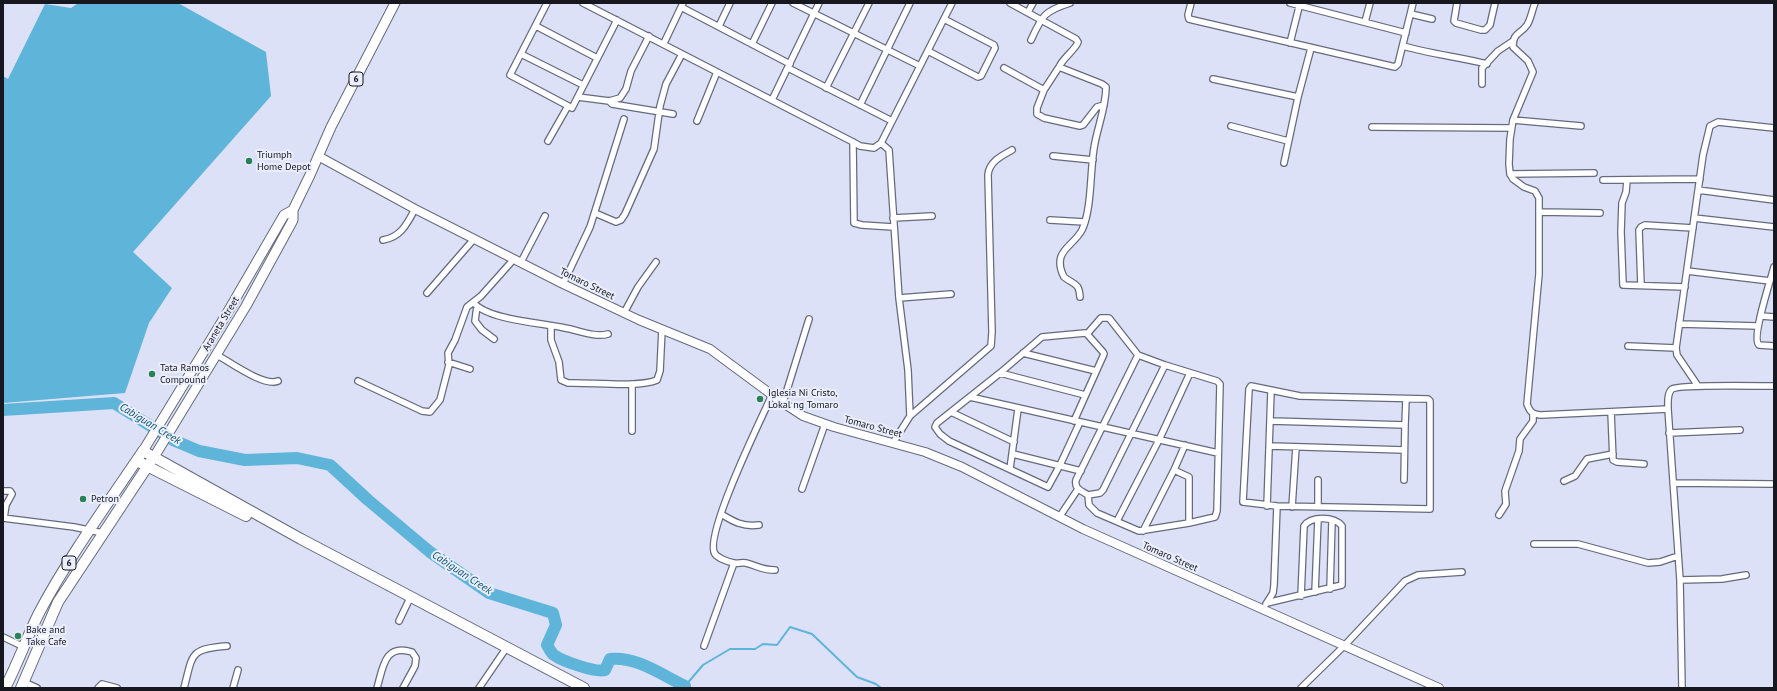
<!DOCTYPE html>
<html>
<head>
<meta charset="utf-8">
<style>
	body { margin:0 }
	#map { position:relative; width:1777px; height:691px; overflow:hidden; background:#dce1f7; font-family:"PT Sans",sans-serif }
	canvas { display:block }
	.frame { position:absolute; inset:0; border:4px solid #16171f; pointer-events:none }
</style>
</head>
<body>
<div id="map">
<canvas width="1777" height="691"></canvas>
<div class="frame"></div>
</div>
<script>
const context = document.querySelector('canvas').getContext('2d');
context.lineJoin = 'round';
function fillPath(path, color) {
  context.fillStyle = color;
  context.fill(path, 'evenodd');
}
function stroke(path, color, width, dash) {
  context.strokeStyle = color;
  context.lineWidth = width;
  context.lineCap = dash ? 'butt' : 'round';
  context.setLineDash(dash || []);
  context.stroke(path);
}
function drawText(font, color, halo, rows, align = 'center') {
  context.font = font + ' "PT Sans",sans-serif';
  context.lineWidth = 4;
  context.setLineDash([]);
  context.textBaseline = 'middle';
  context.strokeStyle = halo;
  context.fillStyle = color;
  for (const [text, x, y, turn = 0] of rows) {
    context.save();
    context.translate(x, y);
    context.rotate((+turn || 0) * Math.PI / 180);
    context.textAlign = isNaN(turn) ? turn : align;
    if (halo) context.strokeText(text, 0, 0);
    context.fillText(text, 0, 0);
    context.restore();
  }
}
fillPath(new Path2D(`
	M 78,3 L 178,3 L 266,52 L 271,96 L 133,252 L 172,288 L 149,323 L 125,393 L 3,403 L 3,76 L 8,79 L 45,4 L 71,8 Z`), '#5fb4d9');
stroke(new Path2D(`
	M 685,686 L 703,665 L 730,649 L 755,649 L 763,644 L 777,645 L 790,627 L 812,634 L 857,677 L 876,684 L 881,688`), '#5fb4d9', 2);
stroke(new Path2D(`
	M 3,410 L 114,403 L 173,440 L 199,451 L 245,460 L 297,458 L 330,465 L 368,500 L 430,552 L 489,593 L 553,613 L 556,625 L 547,645 C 549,648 551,653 554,655 C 562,661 596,673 605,670 L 610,659 C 636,656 662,675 685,686`), '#5fb4d9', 12);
const street = new Path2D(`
	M 547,3 L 510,75 L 572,108 L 617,20
	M 583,3 L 853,142 L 860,146 L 874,148 L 881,143 L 952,3
	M 793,3 L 920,66
	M 1010,3 L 1076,39 L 1078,42 C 1076,49 1063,58 1059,67 L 1102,84 L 1106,87 C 1106,108 1097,128 1094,148 C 1090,171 1092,209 1082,230 C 1073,247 1051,251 1064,277 C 1074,285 1079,282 1080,297
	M 1191,3 L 1188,15 L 1189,19 L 1193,20 L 1395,67 L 1398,64 L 1413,3
	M 1290,3 L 1406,33
	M 1457,3 L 1454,21 L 1456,23 L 1481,30 L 1485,30 L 1490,25 L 1495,3
	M 1535,3 C 1532,10 1531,19 1527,25 C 1520,35 1513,32 1513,47 L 1528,61 L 1533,72 L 1513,120 L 1510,139 L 1509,164 L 1510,174 L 1513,179 L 1524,187 L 1535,191 L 1539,198 L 1539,274 L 1527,404 C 1530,412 1532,414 1541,415 L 1668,409 L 1680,580 L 1682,688
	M 681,7 L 790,64
	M 1028,12 L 1033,3
	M 1411,14 L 1432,19
	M 1365,22 L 1370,3
	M 536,26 L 597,58
	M 719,26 L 730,3
	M 1031,40 C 1042,16 1044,11 1070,3
	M 664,43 L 683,3
	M 1290,43 L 1300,3
	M 752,44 L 772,3
	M 1403,46 C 1431,54 1459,57 1487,64
	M 928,51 L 978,77 L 981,76 L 995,48 L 994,45 L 944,19
	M 521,54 L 583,85
	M 788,68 L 892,121
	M 1004,68 L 1044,90 L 1059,67
	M 1213,79 L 1298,97 L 1311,48
	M 1482,84 L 1482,68 L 1498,51 L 1513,41
	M 826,88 L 869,3
	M 1044,90 L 1037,108 L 1037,114 L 1044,118 L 1080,126 L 1083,125 L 1097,107 L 1104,105
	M 578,97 L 609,101 L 620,98 L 626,89 L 631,71 L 649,36
	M 772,100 L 819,3
	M 609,101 L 612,104 L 673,114
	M 860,105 L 910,3
	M 1513,120 L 1581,126
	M 697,121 L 717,72
	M 1231,126 L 1288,141
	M 1372,127 L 1511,128
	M 548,141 L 568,106
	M 853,142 L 854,223 L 862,225 L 893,227
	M 881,143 L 889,150 L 899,298 L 908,370 L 910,416
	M 1053,156 L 1093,160
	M 1284,163 L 1298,97
	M 1510,174 L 1594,173
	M 1603,180 L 1700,179
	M 1627,180 L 1626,192 L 1622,203 L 1621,232 L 1623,285 L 1685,287
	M 1698,190 L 1774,200
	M 1539,212 L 1600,213
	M 595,213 L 616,222 L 621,220 L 625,214 L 654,149 L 660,106 L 666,84 L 682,54
	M 893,218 L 932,216
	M 1694,218 L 1774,227
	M 1050,220 L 1085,222
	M 383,240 C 401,237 407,224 415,209
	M 521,262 L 545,216
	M 1774,267 C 1771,279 1751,338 1759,345 L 1774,346
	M 1687,271 L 1770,281
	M 563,284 L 590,227 L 624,119
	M 1641,285 L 1639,230 L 1641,227 L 1645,225 L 1693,228
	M 427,293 L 474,239
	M 899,298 L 951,294
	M 474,303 C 488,320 543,323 565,328 C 578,330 595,338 608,334
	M 477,306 L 475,321 L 482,330 L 494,339
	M 624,313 L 638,287 L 656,262
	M 1761,316 L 1774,317
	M 1679,324 L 1758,326
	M 551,326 L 551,340 L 559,362 L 561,380 L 568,383 C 590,382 639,388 657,380 L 660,371 L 662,329
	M 1087,334 L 1101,318 L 1109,318 L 1138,355 L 1165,365 L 1217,381 L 1220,384 L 1217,511 L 1215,517 L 1189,523 L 1139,531 L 1097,513 L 1089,505 L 1088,495 L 1100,493 L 1103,490 L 1165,365
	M 1628,346 L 1676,348
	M 1023,353 L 1096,371
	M 217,355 C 230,362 264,387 278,381
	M 448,362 L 470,369
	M 1000,373 L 1085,395
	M 358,381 L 422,411 L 430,412 L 440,400 L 449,365 L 448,353 L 455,340 L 467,307 L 481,296 L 514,259
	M 1251,386 L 1300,396 L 1428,399 L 1430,401 L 1430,509 L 1277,506 L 1243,502 L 1249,389 Z
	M 1698,386 L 1677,355 L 1676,348 L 1703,155 L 1710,126 L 1718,122 L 1774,128
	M 772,395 C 762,417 703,537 715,554 C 718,558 728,562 734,563 C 738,564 742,562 746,563 C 758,566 761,570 775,570
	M 970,397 L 1218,453
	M 783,403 L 809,319
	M 1668,409 C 1668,403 1667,393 1672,389 C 1679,384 1760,386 1774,386
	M 951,412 L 1014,442
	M 1611,412 L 1613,460 L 1617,462 L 1644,464
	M 1074,421 L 1104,354 L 1103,352 L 1087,334 L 1085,333 L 1042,337 L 1000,373 L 937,423 L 935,427 L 940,434 L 949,441 L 1048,487 L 1060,465 L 1080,422
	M 1271,421 L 1405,425 L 1406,399
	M 632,431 L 632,384
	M 1669,433 L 1740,430
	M 893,443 L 910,416 L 991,346 L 992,332 L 988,175 C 989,162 1001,156 1012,150
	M 1270,446 L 1404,450
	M 1013,454 L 1081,471
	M 1010,469 L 1018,409
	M 1174,470 L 1185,445
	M 1404,480 L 1405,425
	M 1564,481 L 1575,476 L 1587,459 L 1613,454
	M 1673,483 L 1772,484
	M 802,489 L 825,424
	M 3,491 L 10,491 L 12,494 L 6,505 L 4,518
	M 1088,495 C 1082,491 1074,489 1076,480 L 1138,355
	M 1267,506 L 1271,391
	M 1292,507 L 1296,447
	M 1318,507 L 1318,480
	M 721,514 C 734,522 743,527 759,525
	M 1499,515 L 1506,504 L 1505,491 L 1519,451 L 1520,439 L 1533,421 L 1533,414
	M 1060,516 L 1078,489
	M 3,518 L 74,527 L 103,533
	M 1117,521 L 1159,440 L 1190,373
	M 1143,531 L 1174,470 L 1189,477 L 1189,523
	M 1534,544 L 1578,544 L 1648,563 L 1660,562 L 1678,556
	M 1680,580 L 1722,579 L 1746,575
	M 1330,589 L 1332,521
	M 1315,592 L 1318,519
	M 1267,603 L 1342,585 L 1342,526 C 1334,516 1311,516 1304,526 L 1301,596
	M 1266,604 L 1273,593 L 1274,585 L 1277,506
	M 399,621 L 411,596
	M 3,637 L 24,647
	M 704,646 L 734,563
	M 24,682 L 37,688
	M 98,688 L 102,684 L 117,688
	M 184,688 C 193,654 189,649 227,646
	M 233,688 L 238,670
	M 377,688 C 383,668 384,643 412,652 L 416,658 L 415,666 L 403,688
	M 479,688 L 507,647
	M 1301,688 L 1344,646 L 1405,581 L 1418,575 L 1462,572`);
const secondary = new Path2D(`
	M 318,156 L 415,209 L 563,284 L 639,320 L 710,349 L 783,403 L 803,416 L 834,427 L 925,452 L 962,467 L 1083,529 L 1439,688`);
const primary = new Path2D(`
	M 143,451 L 226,315 L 284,215 L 293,210
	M 154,457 L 246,306 L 293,220 L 293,210 L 310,175 L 331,127 L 395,3`);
const highway = new Path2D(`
	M 137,461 L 246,516
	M 5,688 C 18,663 27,637 39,613 C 68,558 108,503 143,451 L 301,539 L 584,688
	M 21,688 L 58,602 L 151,461`);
stroke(street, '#666a7d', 8);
stroke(secondary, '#666a7d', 10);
stroke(primary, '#666a7d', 11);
stroke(highway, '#666a7d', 12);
stroke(street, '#fff', 5.5);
stroke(secondary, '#fff', 8);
stroke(primary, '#fff', 9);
stroke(highway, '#fff', 10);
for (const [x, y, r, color] of [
	[249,161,4,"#298257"],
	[152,374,4,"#298257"],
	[760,399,4,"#298257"],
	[83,499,4,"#298257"],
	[18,636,4,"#298257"]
]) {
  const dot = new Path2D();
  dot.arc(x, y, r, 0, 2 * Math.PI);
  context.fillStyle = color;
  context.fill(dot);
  stroke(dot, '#ebeefc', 1.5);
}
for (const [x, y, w] of [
	[356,79,14],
	[69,563,14]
]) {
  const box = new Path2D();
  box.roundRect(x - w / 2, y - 7, w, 14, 3);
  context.fillStyle = '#ebeefc';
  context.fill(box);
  stroke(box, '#16171f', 1);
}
drawText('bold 9px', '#16171f', null, [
	["6",356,79],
	["6",69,563]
]);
drawText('10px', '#16171f', '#ebeefc', [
	["Triumph",257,155],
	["Home Depot",257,167],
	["Tata Ramos",160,368],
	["Compound",160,380],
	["Iglesia Ni Cristo,",768,393],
	["Lokal ng Tomaro",768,405],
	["Petron",91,499],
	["Bake and",26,630],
	["Take Cafe",26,642]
], 'left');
drawText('10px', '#16171f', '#ebeefc', [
	["Tomaro Street",587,284,26],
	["Araneta Street",221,324,-59],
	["Tomaro Street",873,427,15],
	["Tomaro Street",1170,557,24]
]);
drawText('italic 11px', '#09516b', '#ebeefc', [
	["Cabiguan Creek",150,424,31],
	["Cabiguan Creek",462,573,33]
]);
</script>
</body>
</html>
